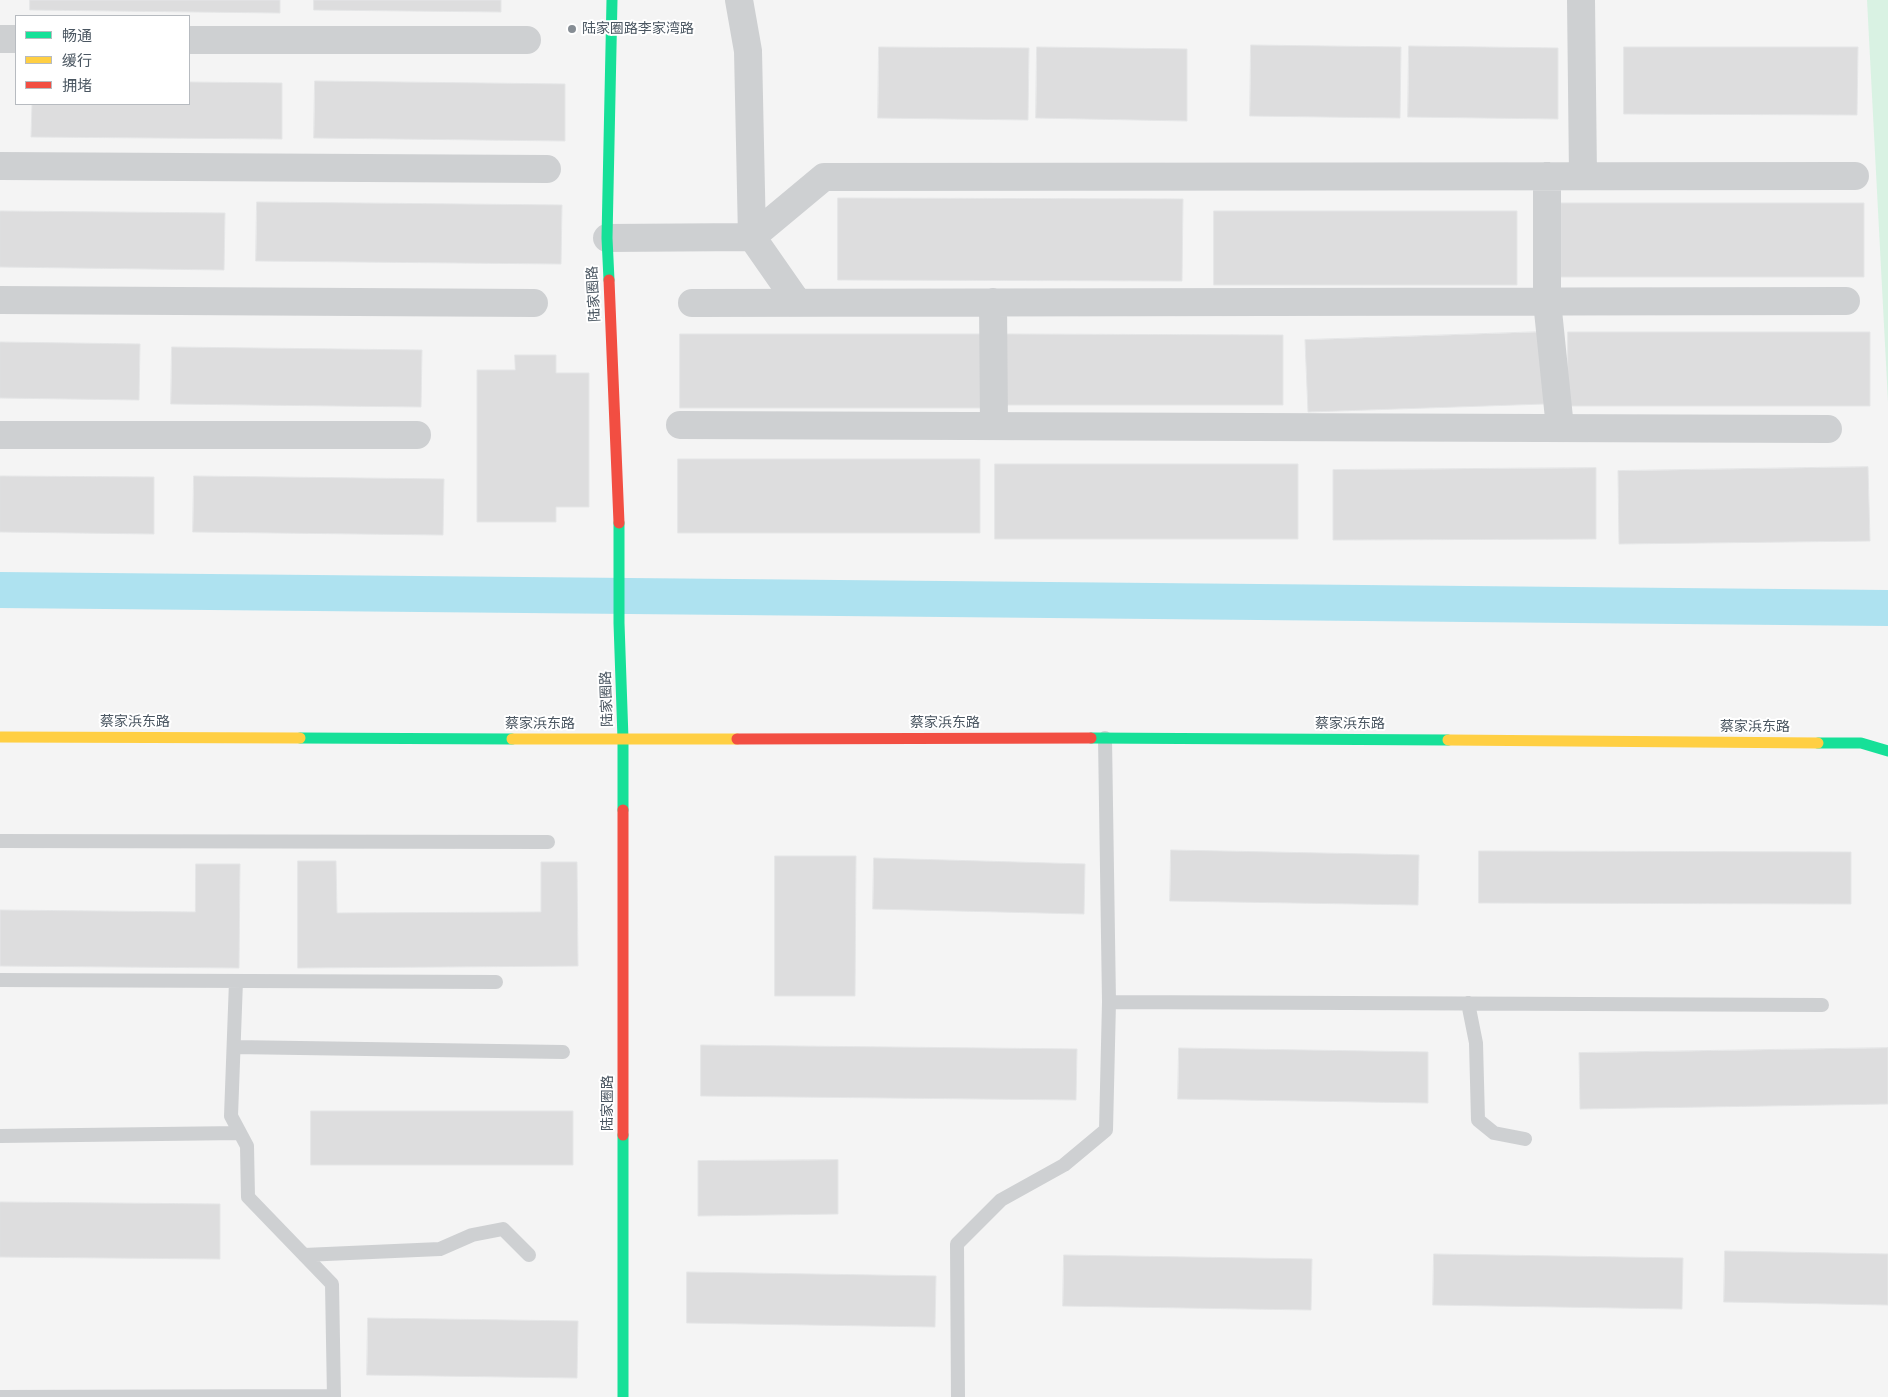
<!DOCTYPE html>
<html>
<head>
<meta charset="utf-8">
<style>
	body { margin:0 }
	#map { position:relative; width:1888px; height:1397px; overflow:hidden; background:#f4f4f4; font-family:Rubik,"Noto Sans SC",sans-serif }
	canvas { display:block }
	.legend { position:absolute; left:15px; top:15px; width:175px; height:90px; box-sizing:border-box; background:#fff; border:1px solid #b7bbc0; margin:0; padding:6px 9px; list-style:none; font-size:15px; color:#4a5661 }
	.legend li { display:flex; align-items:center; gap:10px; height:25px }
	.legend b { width:25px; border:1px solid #b7bbc0 }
</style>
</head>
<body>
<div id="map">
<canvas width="1888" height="1397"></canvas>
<ul class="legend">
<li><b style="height:6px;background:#16e098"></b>畅通</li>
<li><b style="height:6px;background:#ffcf43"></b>缓行</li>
<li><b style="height:6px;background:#f24e42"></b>拥堵</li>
</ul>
</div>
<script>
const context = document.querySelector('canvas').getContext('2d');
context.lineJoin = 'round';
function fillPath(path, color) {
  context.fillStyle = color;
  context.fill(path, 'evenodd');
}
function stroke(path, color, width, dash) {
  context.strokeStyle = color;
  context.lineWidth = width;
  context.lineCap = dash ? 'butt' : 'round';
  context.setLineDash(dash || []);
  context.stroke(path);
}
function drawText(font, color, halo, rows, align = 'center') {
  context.font = font + ' Rubik,"Noto Sans SC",sans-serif';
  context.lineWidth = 4;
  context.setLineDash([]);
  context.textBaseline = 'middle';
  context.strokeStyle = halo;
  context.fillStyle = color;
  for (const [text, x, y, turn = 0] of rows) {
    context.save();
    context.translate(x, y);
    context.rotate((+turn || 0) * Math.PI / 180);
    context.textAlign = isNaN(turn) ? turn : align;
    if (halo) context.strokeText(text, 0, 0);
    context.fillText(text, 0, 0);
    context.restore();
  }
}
fillPath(new Path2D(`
	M 1867,0 L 1888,0 L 1888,402 Z`), '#d9f2e3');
stroke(new Path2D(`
	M 0,590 L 1888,608`), '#aee2f0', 36);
const building = new Path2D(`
	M 30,0 L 280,0 L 280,13 L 30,10 Z
	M 314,0 L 501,0 L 501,12 L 314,10 Z
	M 1251,45 L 1401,47 L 1400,118 L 1250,116 Z
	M 1409,46 L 1558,48 L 1558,119 L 1408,117 Z
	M 879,47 L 1029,48 L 1028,120 L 878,118 Z
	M 1037,47 L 1187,49 L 1187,121 L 1036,118 Z
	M 1624,47 L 1858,47 L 1857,115 L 1624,114 Z
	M 315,81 L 565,84 L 565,141 L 314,138 Z
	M 189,82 L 282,83 L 282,139 L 31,137 L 32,104 L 189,104 Z
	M 838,198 L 1183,199 L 1182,281 L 838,280 Z
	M 257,202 L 562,205 L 561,264 L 256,261 Z
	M 1561,203 L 1864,203 L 1864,277 L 1561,277 Z
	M 0,211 L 225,213 L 224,270 L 0,267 Z
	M 1214,211 L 1517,211 L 1517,285 L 1214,285 Z
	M 1542,332 L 1544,404 L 1308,412 L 1305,340 Z
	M 1568,332 L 1870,332 L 1870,406 L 1568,406 Z
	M 680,334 L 983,334 L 983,408 L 680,408 Z
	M 1005,334 L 1283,335 L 1283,405 L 1005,405 Z
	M 0,342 L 140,344 L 139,400 L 0,398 Z
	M 172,347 L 422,350 L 421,407 L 171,404 Z
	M 515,355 L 556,355 L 556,373 L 589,373 L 589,507 L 556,507 L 556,522 L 477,522 L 477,370 L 515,370 Z
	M 678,459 L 980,459 L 980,533 L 678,533 Z
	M 995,464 L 1298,464 L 1298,539 L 995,539 Z
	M 1868,467 L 1870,541 L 1619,544 L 1618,471 Z
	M 1596,468 L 1596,539 L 1333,540 L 1333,470 Z
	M 0,476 L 154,477 L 154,534 L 0,532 Z
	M 194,476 L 444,479 L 443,535 L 193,532 Z
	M 1171,850 L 1419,855 L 1418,905 L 1170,901 Z
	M 1479,851 L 1851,852 L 1851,904 L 1479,903 Z
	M 775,856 L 856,856 L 855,996 L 775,996 Z
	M 874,858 L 1085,864 L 1084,914 L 873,909 Z
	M 298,861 L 336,861 L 337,913 L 541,912 L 541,862 L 577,862 L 578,966 L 298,968 Z
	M 196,864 L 240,864 L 239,968 L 0,966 L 0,910 L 195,912 Z
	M 701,1045 L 1077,1049 L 1076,1100 L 701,1096 Z
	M 1179,1048 L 1428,1052 L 1428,1103 L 1178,1099 Z
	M 1888,1048 L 1888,1104 L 1580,1109 L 1579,1053 Z
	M 311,1111 L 573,1111 L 573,1165 L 311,1165 Z
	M 838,1160 L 838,1214 L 698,1216 L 698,1161 Z
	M 0,1202 L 220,1204 L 220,1259 L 0,1257 Z
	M 1725,1251 L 1888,1254 L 1888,1305 L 1724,1302 Z
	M 1434,1254 L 1683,1258 L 1682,1309 L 1433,1305 Z
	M 1064,1255 L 1312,1259 L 1311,1310 L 1063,1306 Z
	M 687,1272 L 936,1276 L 935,1327 L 687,1323 Z
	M 368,1318 L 578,1321 L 577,1378 L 367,1375 Z`);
fillPath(building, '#ddddde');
stroke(building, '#e5e6e7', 1);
stroke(new Path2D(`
	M 1105,738 L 1109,1002 L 1822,1005
	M 0,841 L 548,842
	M 0,980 L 496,982
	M 236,981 L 231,1116 L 247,1146 L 248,1197 L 332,1284 L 334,1397
	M 1468,1003 L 1476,1043 L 1478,1120 L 1494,1133 L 1525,1139
	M 234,1047 L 563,1052
	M 0,1136 L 240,1133
	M 304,1255 L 440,1249 L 472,1235 L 503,1229 L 529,1255
	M 0,1397 L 334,1396
	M 958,1397 L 957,1244 L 1001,1200 L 1064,1165 L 1106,1130 L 1109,1002`), '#ced0d2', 14);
stroke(new Path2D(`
	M 1581,0 L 1583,176
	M 0,39 L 16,39
	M 189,40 L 527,40
	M 0,166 L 547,169
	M 1547,176 L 1547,301 L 1560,428
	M 607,238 L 752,237 L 748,51 L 739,0
	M 0,300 L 534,303
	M 993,302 L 994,426
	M 692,303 L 1846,301
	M 798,303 L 752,237 L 824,177 L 1855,176
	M 680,425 L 1828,429
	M 0,435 L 417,435`), '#ced0d2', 28);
stroke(new Path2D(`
	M 609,280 L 607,238 L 612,0
	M 619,523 L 619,623 L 623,739 L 623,810
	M 300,738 L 512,739
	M 1091,738 L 1448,740
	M 1818,743 L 1861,743 L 1888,751
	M 623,1135 L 623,1397`), '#16e098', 11);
stroke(new Path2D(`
	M 0,737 L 300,738
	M 512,739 L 737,739
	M 1448,740 L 1818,743`), '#ffcf43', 11);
stroke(new Path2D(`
	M 609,280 L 619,523
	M 737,739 L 1091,738
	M 623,810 L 623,1135`), '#f24e42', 11);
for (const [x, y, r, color] of [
	[572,29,5,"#868d94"]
]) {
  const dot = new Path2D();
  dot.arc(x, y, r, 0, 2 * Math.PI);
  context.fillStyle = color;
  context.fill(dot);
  stroke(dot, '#fff', 2);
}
drawText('14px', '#4a5661', '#fff', [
	["陆家圈路李家湾路",582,29]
], 'left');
drawText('14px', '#4a5661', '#fff', [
	["陆家圈路",594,294,-93],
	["陆家圈路",607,699,-92],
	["蔡家浜东路",135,722],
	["蔡家浜东路",945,723],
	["蔡家浜东路",540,724],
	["蔡家浜东路",1350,724],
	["蔡家浜东路",1755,727],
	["陆家圈路",608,1103,-90]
]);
</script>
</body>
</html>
